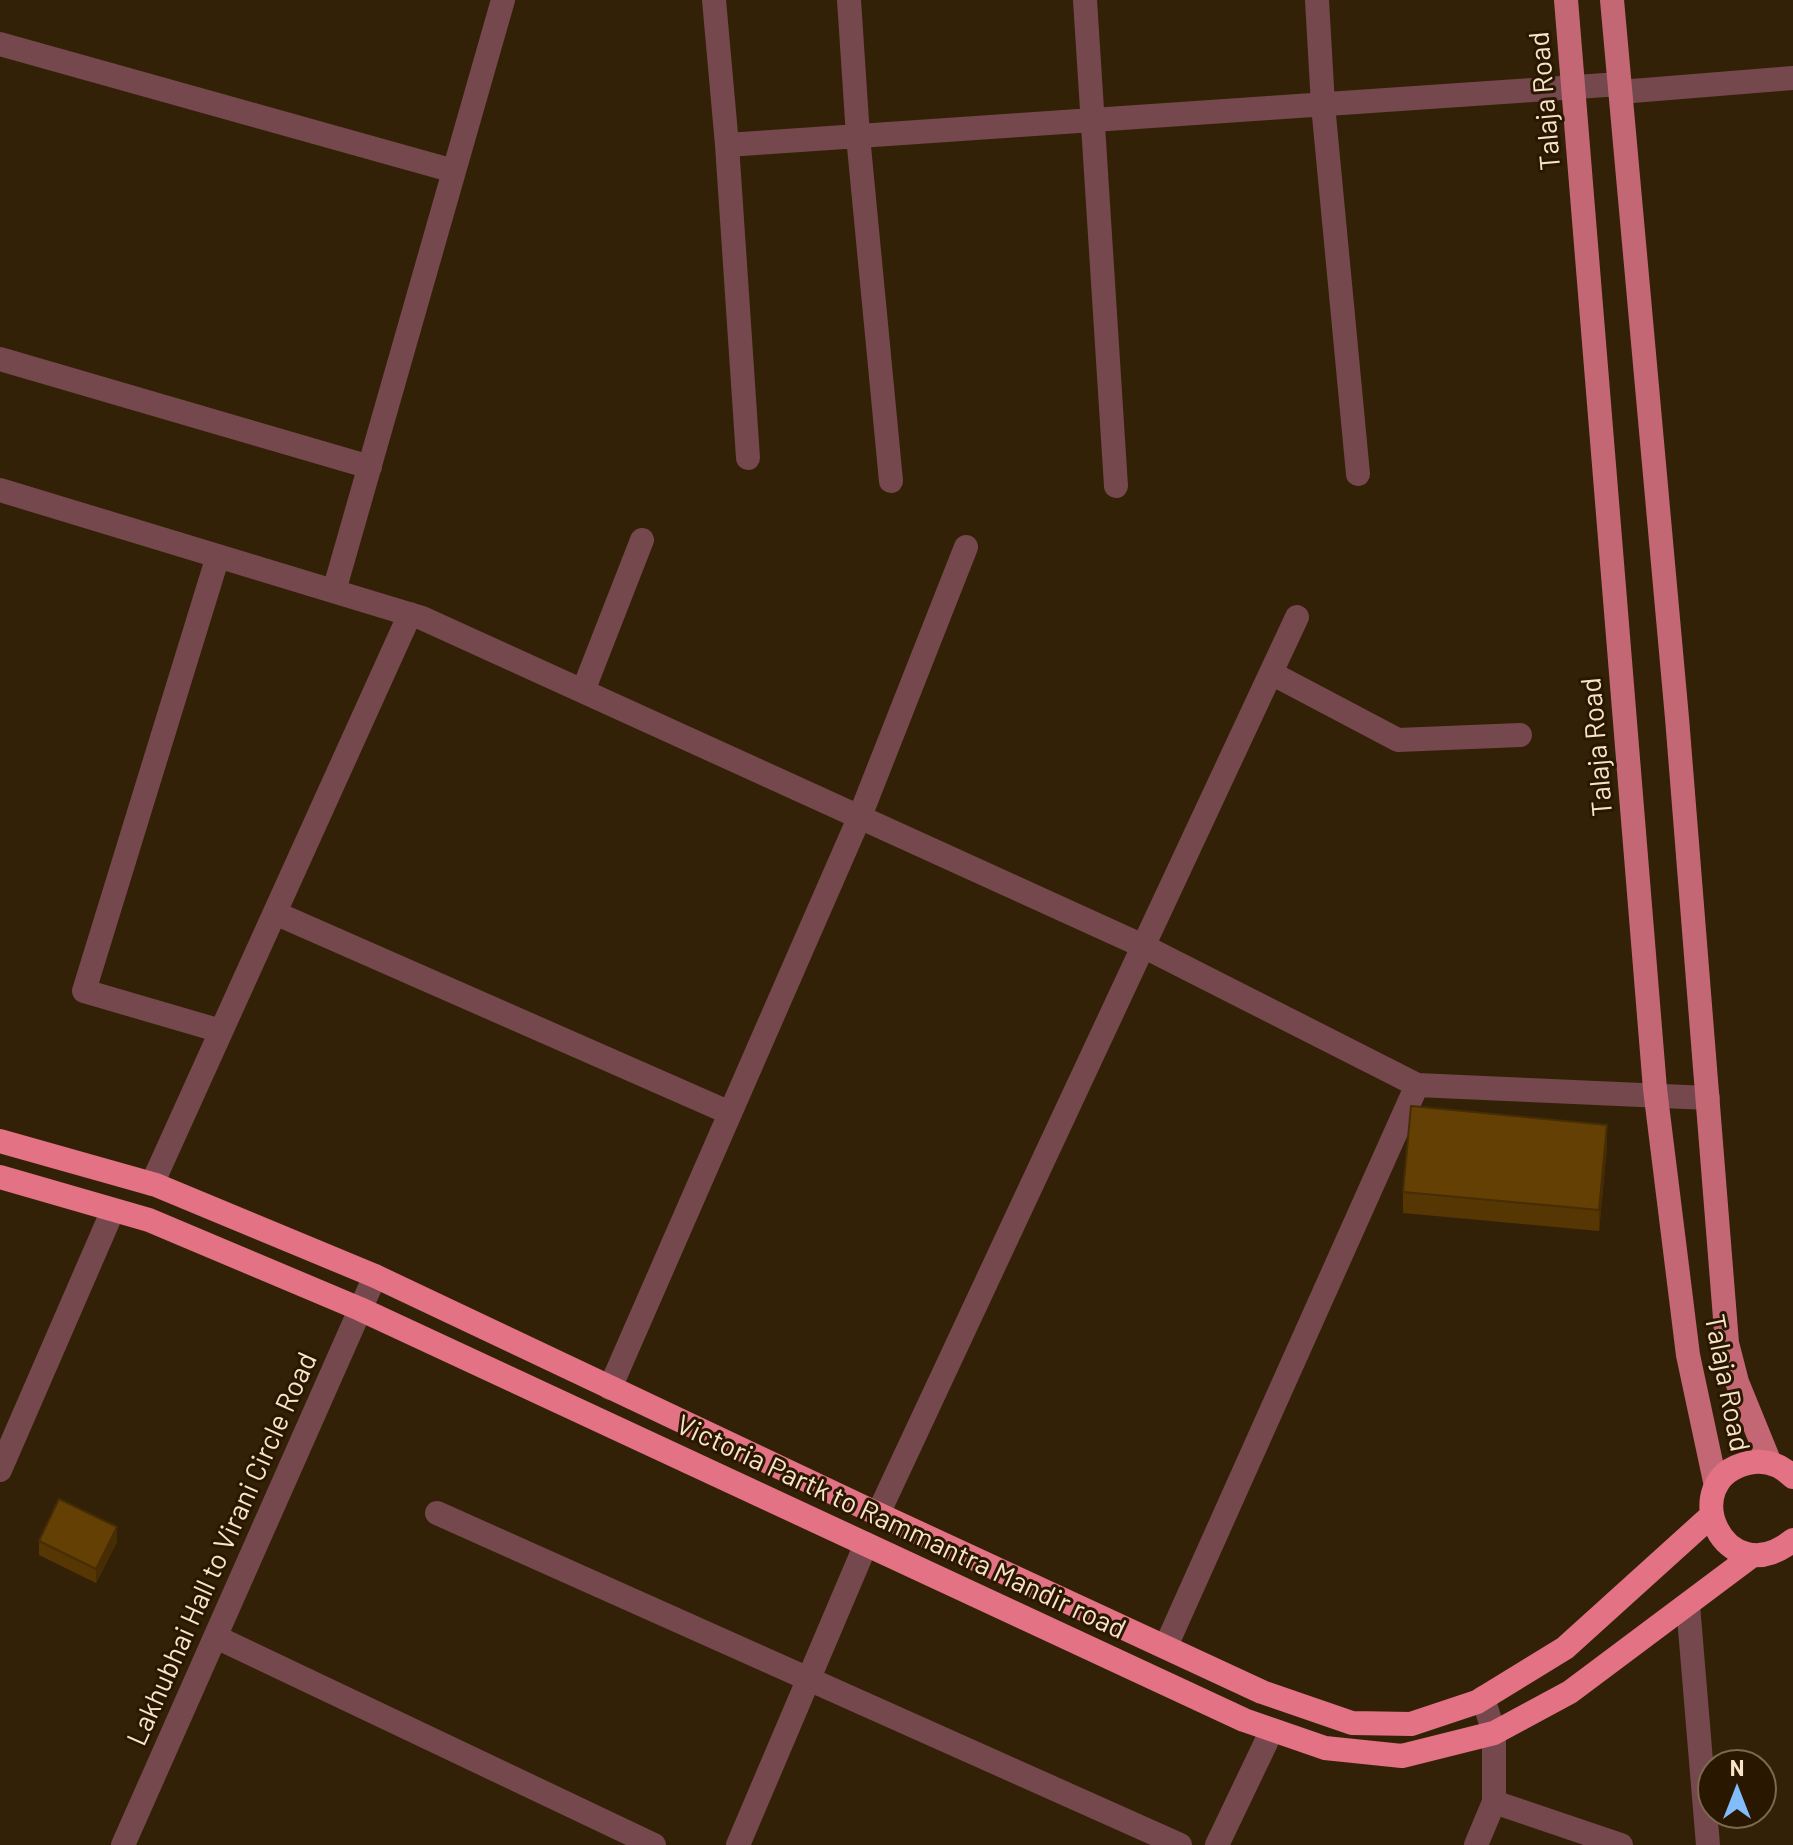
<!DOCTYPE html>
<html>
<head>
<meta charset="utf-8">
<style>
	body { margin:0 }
	#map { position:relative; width:1793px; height:1845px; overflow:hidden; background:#332107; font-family:Barlow,sans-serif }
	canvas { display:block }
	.north { position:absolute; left:1697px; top:1749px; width:80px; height:80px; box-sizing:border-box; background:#291700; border:2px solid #7c6951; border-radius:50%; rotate:0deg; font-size:22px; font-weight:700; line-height:32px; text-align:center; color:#f9e4cb }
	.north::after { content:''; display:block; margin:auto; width:28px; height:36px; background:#83bcfb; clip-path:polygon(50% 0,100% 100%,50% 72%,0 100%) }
</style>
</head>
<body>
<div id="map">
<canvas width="1793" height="1845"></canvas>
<div class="north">N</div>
</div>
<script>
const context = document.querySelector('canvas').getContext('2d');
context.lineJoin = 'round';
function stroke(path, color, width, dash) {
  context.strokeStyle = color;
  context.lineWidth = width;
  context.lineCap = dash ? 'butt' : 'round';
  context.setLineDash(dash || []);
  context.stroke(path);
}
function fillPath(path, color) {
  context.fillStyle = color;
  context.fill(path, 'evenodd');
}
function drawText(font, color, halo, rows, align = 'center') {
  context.font = font + ' Barlow,sans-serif';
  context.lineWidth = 6;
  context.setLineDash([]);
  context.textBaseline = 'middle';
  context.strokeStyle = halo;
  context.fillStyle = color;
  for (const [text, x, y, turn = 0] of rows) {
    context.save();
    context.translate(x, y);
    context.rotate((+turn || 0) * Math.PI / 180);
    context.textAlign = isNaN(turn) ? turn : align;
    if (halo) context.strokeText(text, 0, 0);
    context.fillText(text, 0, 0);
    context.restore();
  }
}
stroke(new Path2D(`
	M 714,0 L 727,145 L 748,458
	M 849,0 L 858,136 L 891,481
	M 1085,0 L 1116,486
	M 1317,0 L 1323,105 L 1358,474
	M 0,44 L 454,171
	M 1620,92 L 1793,78
	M 727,145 L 1620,84
	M 0,359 L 370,467
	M 0,490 L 422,618 L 1143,946 L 1417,1085 L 1166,1646
	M 218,556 L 84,991 L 221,1031
	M 334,591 L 503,0
	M 1271,673 L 1398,740 L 1520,735
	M 583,691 L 642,540
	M 275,913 L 730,1113
	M 1417,1085 L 1708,1098
	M 152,1184 L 410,614
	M 610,1388 L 860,816 L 966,547
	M 0,1470 L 113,1210
	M 437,1513 L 1180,1845
	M 878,1514 L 1297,617
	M 1688,1605 L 1708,1845
	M 216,1637 L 654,1845
	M 1494,1802 L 1621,1845
	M 123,1845 L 375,1276
	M 738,1845 L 866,1544
	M 1217,1845 L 1272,1730
	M 1476,1845 L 1494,1802 L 1494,1733 L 1483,1698`), '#75484d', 24);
stroke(new Path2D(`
	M 1566,0 L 1655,1089 L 1688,1355 L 1716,1486
	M 1612,0 L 1677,718 L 1727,1343 L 1737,1382 L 1770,1463`), '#c46775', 24);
stroke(new Path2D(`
	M 0,1141 L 156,1185 L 375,1276 L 878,1514 L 1262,1692 L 1352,1723 L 1411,1724 L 1477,1702 L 1565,1648 L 1711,1516
	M 0,1177 L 149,1220 L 360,1309 L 1244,1720 L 1325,1748 L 1402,1756 L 1494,1733 L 1570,1692 L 1753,1555
	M 1793,1477 C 1781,1465 1765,1459 1748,1463 C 1674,1480 1724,1596 1793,1540`), '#e27284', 24);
fillPath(new Path2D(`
	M 1607,1146 L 1599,1231 L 1403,1213 L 1403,1192 Z
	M 39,1541 L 117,1542 L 96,1583 L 39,1555 Z`), '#563704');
fillPath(new Path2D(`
	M 1607,1125 L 1607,1146 L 1599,1231 L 1599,1210 Z
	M 117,1527 L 117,1542 L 96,1583 L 96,1569 Z`), '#462d04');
const building = new Path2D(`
	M 1411,1106 L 1607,1125 L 1599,1210 L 1403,1192 Z
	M 59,1499 L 117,1527 L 96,1569 L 39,1541 Z`);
fillPath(building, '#644005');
stroke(building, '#462d04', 2);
drawText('28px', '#f9e4cb', '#291700', [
	["Talaja Road",1545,101,-95],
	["Talaja Road",1597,747,-95],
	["Talaja Road",1727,1383,79],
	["Victoria Partk to Rammantra Mandir road",901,1527,25],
	["Lakhubhai Hall to Virani Circle Road",222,1549,-66]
]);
</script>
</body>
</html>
